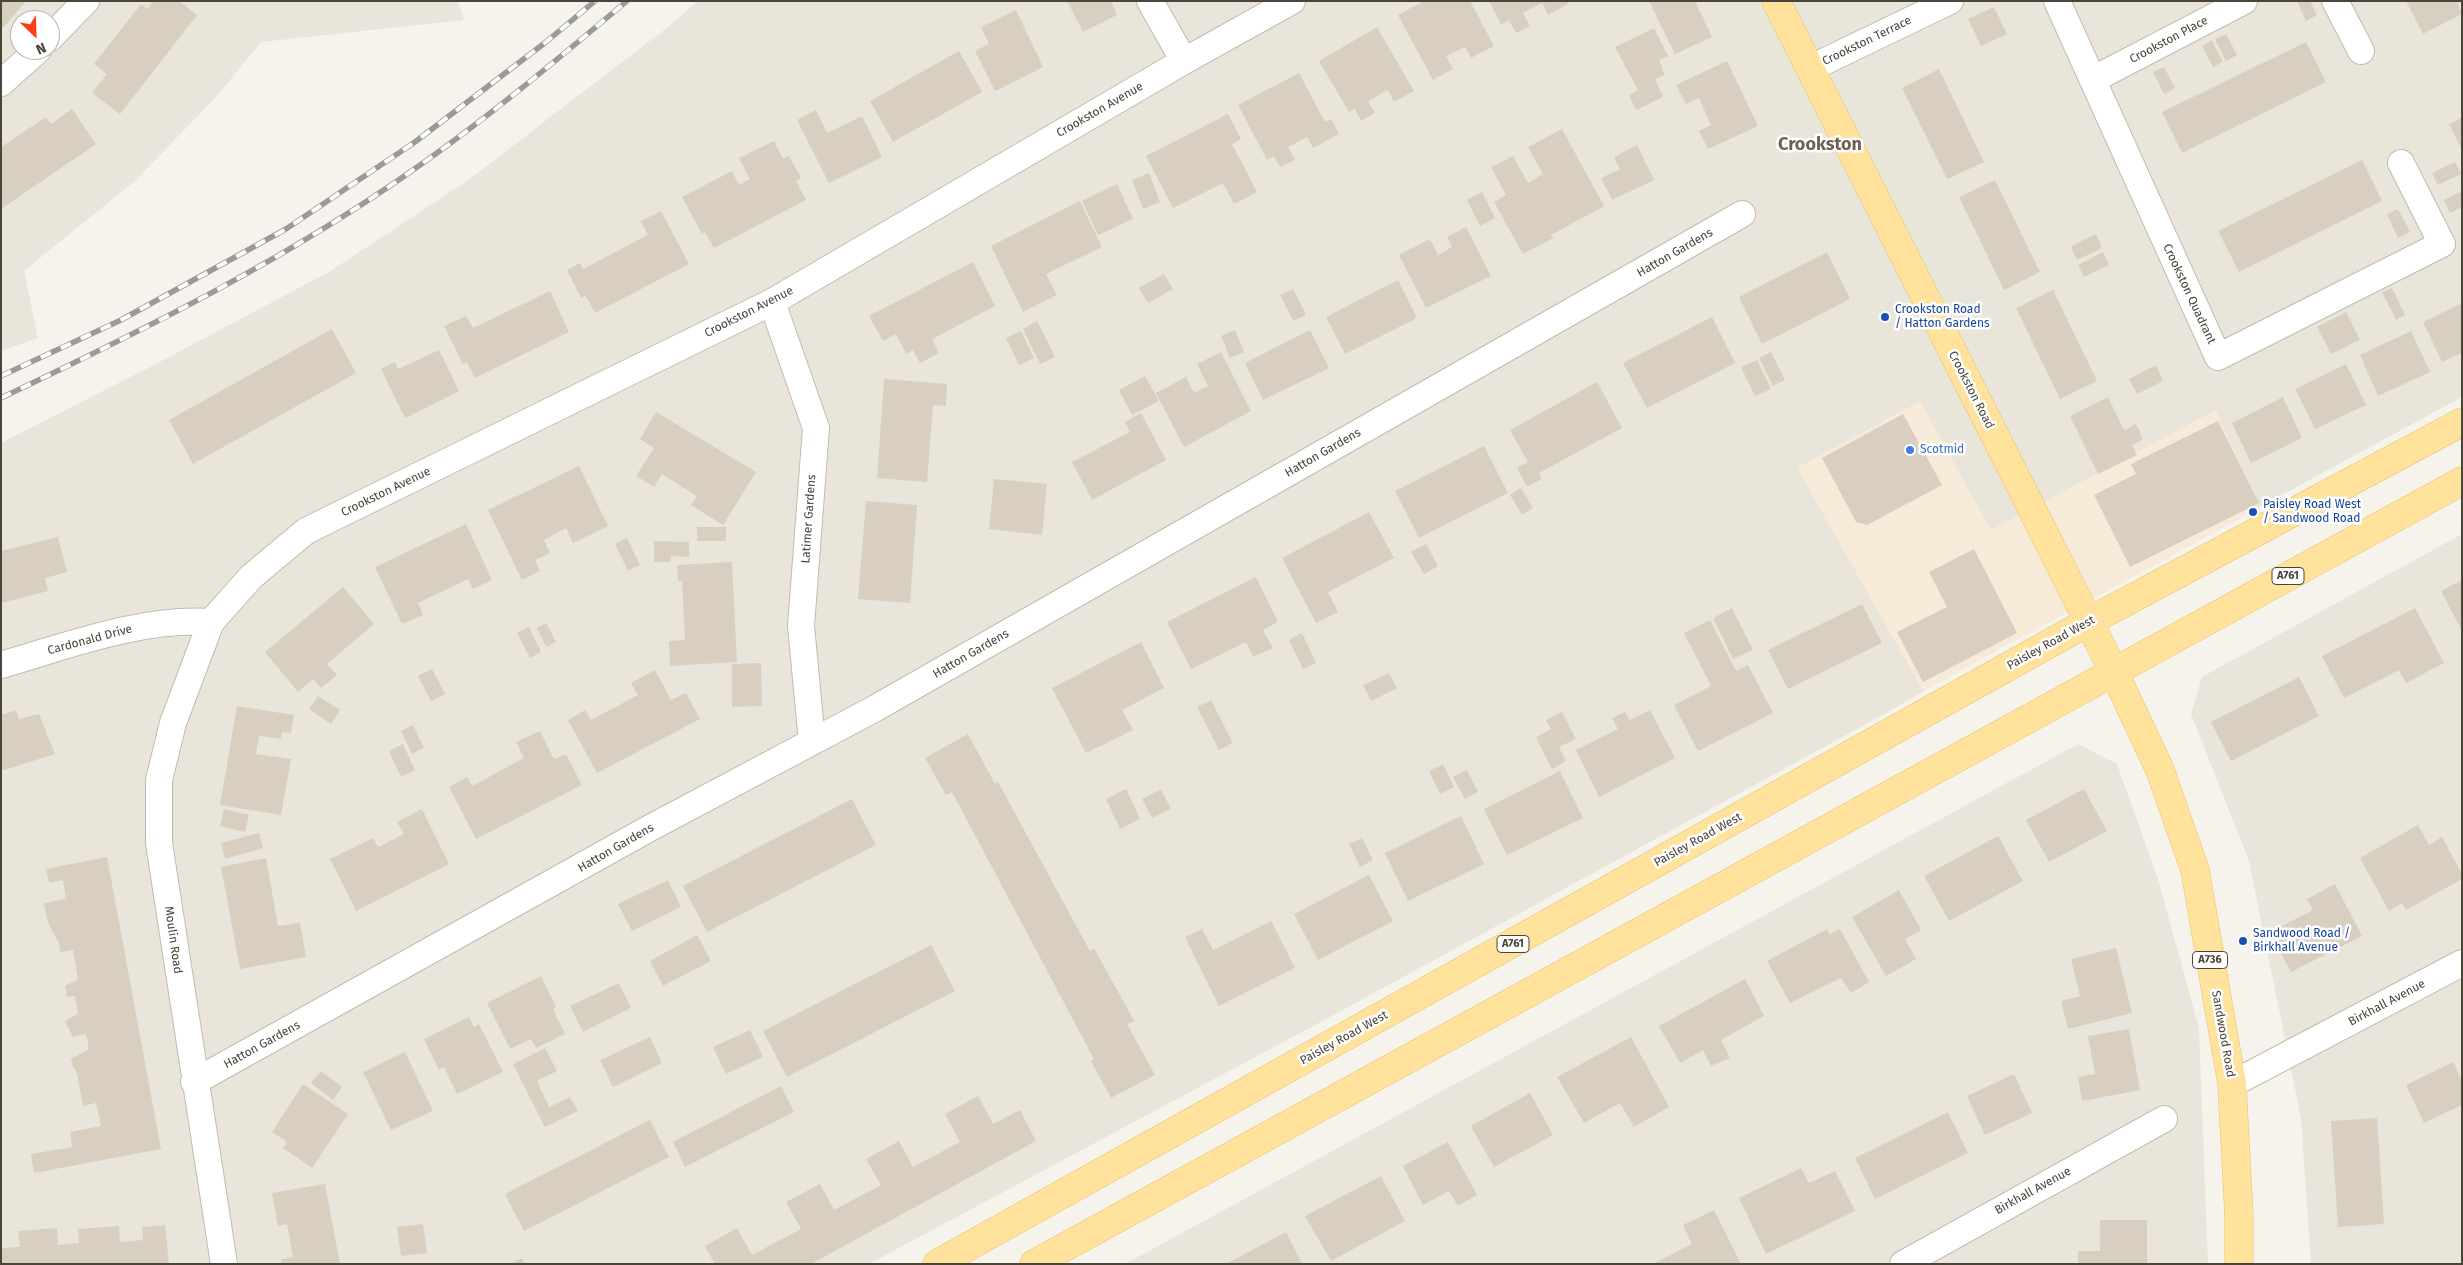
<!DOCTYPE html>
<html>
<head>
<meta charset="utf-8">
<style>
	body { margin:0 }
	#map { position:relative; width:2463px; height:1265px; overflow:hidden; background:#f6f3ec; font-family:"Fira Sans",sans-serif }
	canvas { display:block }
	.frame { position:absolute; inset:0; border:2px solid #4b4439; pointer-events:none }
	.north { position:absolute; left:10px; top:10px; width:50px; height:50px; box-sizing:border-box; background:#fff; border:1px solid #b7b4b0; border-radius:50%; rotate:156deg; font-size:14px; font-weight:700; line-height:20px; text-align:center; color:#4b4439 }
	.north::after { content:''; display:block; margin:auto; width:18px; height:22px; background:#fc3f1d; clip-path:polygon(50% 0,100% 100%,50% 72%,0 100%) }
</style>
</head>
<body>
<div id="map">
<canvas width="2463" height="1265"></canvas>
<div class="frame"></div>
<div class="north">N</div>
</div>
<script>
const context = document.querySelector('canvas').getContext('2d');
context.lineJoin = 'round';
function fillPath(path, color) {
  context.fillStyle = color;
  context.fill(path, 'evenodd');
}
function stroke(path, color, width, dash) {
  context.strokeStyle = color;
  context.lineWidth = width;
  context.lineCap = dash ? 'butt' : 'round';
  context.setLineDash(dash || []);
  context.stroke(path);
}
function drawText(font, color, halo, rows, align = 'center') {
  context.font = font + ' "Fira Sans",sans-serif';
  context.lineWidth = 5;
  context.setLineDash([]);
  context.textBaseline = 'middle';
  context.strokeStyle = halo;
  context.fillStyle = color;
  for (const [text, x, y, turn = 0] of rows) {
    context.save();
    context.translate(x, y);
    context.rotate((+turn || 0) * Math.PI / 180);
    context.textAlign = isNaN(turn) ? turn : align;
    if (halo) context.strokeText(text, 0, 0);
    context.fillText(text, 0, 0);
    context.restore();
  }
}
fillPath(new Path2D(`
	M 1,1 L 458,1 L 464,20 L 261,42 L 217,96 L 136,180 L 24,271 L 38,338 L 1,351 ZM 20,20 L 50,20 L 50,50 L 20,50 Z
	M 698,1 L 2462,1 L 2462,397 L 2144,570 L 2027,632 L 1879,717 L 1317,1024 L 869,1264 L 1,1264 L 1,443 L 152,366 L 329,272 L 467,181 L 673,23 Z
	M 2462,534 L 2462,1264 L 2311,1264 L 2301,1119 L 2249,861 L 2191,714 L 2202,677 Z
	M 2078,744 L 2117,764 L 2158,879 L 2199,1028 L 2208,1264 L 1125,1264 Z`), '#eae5da');
fillPath(new Path2D(`
	M 1920,401 L 1991,530 L 2216,410 L 2259,508 L 1923,691 L 1797,468 Z`), '#f7ead8');
fillPath(new Path2D(`
	M 1,1 L 26,1 L 1,30 Z
	M 153,1 L 179,1 L 197,15 L 120,114 L 92,93 L 107,74 L 94,64 L 141,4 L 148,9 Z
	M 1067,1 L 1111,1 L 1117,15 L 1083,32 Z
	M 1424,1 L 1470,1 L 1494,46 L 1471,58 L 1465,47 L 1446,56 L 1453,69 L 1433,80 L 1398,15 Z
	M 1489,1 L 1567,1 L 1568,4 L 1548,15 L 1542,3 L 1523,13 L 1530,26 L 1516,33 L 1509,20 L 1501,25 Z
	M 1649,1 L 1695,1 L 1712,37 L 1675,54 Z
	M 2297,1 L 2310,1 L 2317,15 L 2306,21 Z
	M 2406,1 L 2457,1 L 2462,14 L 2423,34 Z
	M 1994,7 L 2007,34 L 1981,46 L 1968,19 Z
	M 1016,10 L 1043,67 L 995,91 L 975,51 L 989,44 L 981,27 Z
	M 1377,27 L 1414,91 L 1394,102 L 1388,90 L 1368,101 L 1375,113 L 1361,121 L 1355,109 L 1349,112 L 1319,61 Z
	M 1654,28 L 1668,56 L 1659,60 L 1665,75 L 1655,79 L 1663,97 L 1636,110 L 1629,95 L 1638,90 L 1615,47 Z
	M 2226,34 L 2237,55 L 2226,61 L 2215,39 Z
	M 2212,40 L 2223,62 L 2213,67 L 2202,46 Z
	M 2306,42 L 2326,82 L 2182,153 L 2162,112 Z
	M 959,51 L 982,92 L 893,142 L 870,101 Z
	M 1727,61 L 1758,126 L 1708,149 L 1699,131 L 1711,125 L 1699,98 L 1686,104 L 1676,85 Z
	M 2164,67 L 2175,88 L 2164,94 L 2153,72 Z
	M 1939,69 L 1984,162 L 1947,179 L 1902,88 Z
	M 1299,73 L 1325,122 L 1331,119 L 1339,134 L 1313,148 L 1307,137 L 1288,147 L 1295,160 L 1280,167 L 1274,156 L 1267,160 L 1238,105 Z
	M 72,109 L 96,144 L 1,209 L 1,147 L 46,117 L 51,124 Z
	M 816,110 L 827,133 L 862,116 L 882,157 L 829,183 L 797,120 Z
	M 1228,114 L 1241,139 L 1232,144 L 1257,192 L 1234,204 L 1223,183 L 1173,208 L 1146,156 Z
	M 2462,118 L 2462,150 L 2449,124 Z
	M 1562,129 L 1604,206 L 1551,235 L 1553,238 L 1523,254 L 1494,202 L 1506,195 L 1491,167 L 1513,156 L 1528,183 L 1543,174 L 1528,147 Z
	M 774,141 L 783,159 L 789,156 L 801,178 L 796,181 L 806,200 L 714,248 L 705,232 L 702,234 L 682,197 L 732,171 L 739,185 L 750,179 L 739,158 Z
	M 1637,145 L 1654,180 L 1612,200 L 1601,178 L 1620,169 L 1614,157 Z
	M 2362,160 L 2382,201 L 2239,272 L 2218,231 Z
	M 2455,162 L 2461,174 L 2438,185 L 2432,173 Z
	M 1149,173 L 1160,202 L 1143,209 L 1132,180 Z
	M 1995,180 L 2040,272 L 2004,290 L 1959,197 Z
	M 1117,184 L 1133,219 L 1098,235 L 1082,201 Z
	M 2462,191 L 2462,207 L 2450,213 L 2444,200 Z
	M 1482,192 L 1495,218 L 1480,226 L 1467,200 Z
	M 1080,201 L 1102,247 L 1046,274 L 1057,295 L 1023,312 L 991,246 Z
	M 2398,209 L 2410,232 L 2398,238 L 2387,214 Z
	M 661,211 L 689,264 L 595,313 L 585,295 L 581,298 L 567,270 L 580,263 L 583,269 L 648,235 L 641,221 Z
	M 1466,227 L 1491,276 L 1426,308 L 1399,255 L 1430,239 L 1438,255 L 1452,247 L 1447,237 Z
	M 2096,234 L 2102,248 L 2077,260 L 2071,246 Z
	M 1827,252 L 1850,299 L 1762,344 L 1739,297 Z
	M 2103,252 L 2109,265 L 2084,277 L 2078,265 Z
	M 973,262 L 995,306 L 932,339 L 939,353 L 920,363 L 913,350 L 906,354 L 896,334 L 883,341 L 869,316 Z
	M 1164,274 L 1173,289 L 1148,303 L 1139,288 Z
	M 1398,280 L 1417,318 L 1345,354 L 1326,317 Z
	M 2392,288 L 2405,315 L 2396,320 L 2382,292 Z
	M 1293,289 L 1306,315 L 1293,321 L 1280,295 Z
	M 2053,290 L 2097,381 L 2060,399 L 2016,308 Z
	M 550,291 L 569,332 L 475,378 L 467,362 L 463,364 L 444,326 L 466,316 L 473,328 Z
	M 2462,303 L 2462,353 L 2442,362 L 2423,322 Z
	M 2346,312 L 2360,340 L 2331,354 L 2317,327 Z
	M 1712,317 L 1735,363 L 1647,408 L 1623,363 Z
	M 1037,321 L 1055,357 L 1040,364 L 1023,329 Z
	M 332,329 L 356,373 L 193,464 L 169,420 Z
	M 1235,330 L 1244,352 L 1230,358 L 1221,336 Z
	M 1310,330 L 1329,368 L 1263,400 L 1245,363 Z
	M 1021,331 L 1034,358 L 1019,365 L 1006,338 Z
	M 2411,331 L 2430,372 L 2378,396 L 2360,355 Z
	M 439,350 L 459,391 L 405,418 L 381,369 L 395,362 L 398,369 Z
	M 1221,352 L 1251,411 L 1184,447 L 1156,393 L 1186,377 L 1194,393 L 1208,386 L 1197,364 Z
	M 1771,352 L 1785,380 L 1773,386 L 1759,358 Z
	M 1757,360 L 1771,389 L 1755,396 L 1741,367 Z
	M 2346,364 L 2366,405 L 2315,429 L 2295,389 Z
	M 2156,365 L 2163,381 L 2137,394 L 2129,379 Z
	M 1145,376 L 1159,401 L 1132,415 L 1119,390 Z
	M 884,379 L 947,384 L 946,406 L 933,405 L 927,482 L 877,478 Z
	M 1597,382 L 1622,428 L 1539,473 L 1542,479 L 1527,487 L 1517,468 L 1528,462 L 1510,430 Z
	M 2108,397 L 2124,430 L 2136,424 L 2143,439 L 2132,445 L 2137,455 L 2098,474 L 2070,416 Z
	M 2283,397 L 2302,438 L 2251,463 L 2232,423 Z
	M 656,412 L 756,472 L 723,525 L 691,505 L 697,496 L 662,474 L 654,487 L 636,476 L 654,448 L 640,439 Z
	M 1141,413 L 1166,460 L 1092,500 L 1072,462 L 1130,432 L 1125,422 Z
	M 1903,414 L 1942,485 L 1867,525 L 1856,522 L 1822,458 Z
	M 2218,421 L 2259,503 L 2130,567 L 2094,495 L 2136,474 L 2131,464 Z
	M 1484,446 L 1508,493 L 1419,538 L 1395,491 Z
	M 579,466 L 608,526 L 573,543 L 566,528 L 544,540 L 550,553 L 535,560 L 540,571 L 522,580 L 488,510 Z
	M 994,479 L 1047,484 L 1042,535 L 989,529 Z
	M 1521,488 L 1533,508 L 1522,515 L 1510,495 Z
	M 866,501 L 917,505 L 910,603 L 858,599 Z
	M 1369,512 L 1394,558 L 1328,592 L 1338,612 L 1316,623 L 1282,558 Z
	M 466,524 L 492,580 L 473,589 L 468,579 L 418,603 L 423,615 L 402,624 L 375,567 Z
	M 697,527 L 726,527 L 726,541 L 697,541 Z
	M 58,537 L 67,572 L 45,578 L 48,591 L 1,603 L 1,551 Z
	M 627,538 L 640,565 L 628,571 L 615,544 Z
	M 654,541 L 689,542 L 689,557 L 671,556 L 670,562 L 654,562 Z
	M 1426,544 L 1438,566 L 1424,574 L 1411,552 Z
	M 1974,549 L 2017,633 L 1923,682 L 1897,632 L 1947,607 L 1929,572 Z
	M 732,562 L 737,662 L 670,666 L 669,641 L 685,640 L 682,581 L 678,581 L 677,565 Z
	M 1256,577 L 1278,622 L 1263,630 L 1273,648 L 1253,657 L 1246,642 L 1191,669 L 1167,622 Z
	M 2462,580 L 2462,631 L 2441,591 Z
	M 343,587 L 374,624 L 327,664 L 337,675 L 321,688 L 313,679 L 298,692 L 265,652 Z
	M 1862,604 L 1882,643 L 1788,689 L 1768,650 Z
	M 1732,608 L 1753,650 L 1733,659 L 1713,618 Z
	M 2415,608 L 2444,663 L 2406,683 L 2399,670 L 2344,698 L 2322,656 Z
	M 1710,620 L 1736,671 L 1748,665 L 1773,713 L 1698,751 L 1674,705 L 1711,686 L 1684,633 Z
	M 546,623 L 556,642 L 546,647 L 537,628 Z
	M 529,627 L 541,652 L 530,658 L 517,633 Z
	M 1302,633 L 1316,663 L 1303,669 L 1289,640 Z
	M 1141,642 L 1164,688 L 1122,710 L 1133,730 L 1086,753 L 1052,688 Z
	M 761,663 L 762,706 L 732,707 L 732,664 Z
	M 432,669 L 445,694 L 431,701 L 418,676 Z
	M 655,670 L 671,700 L 686,693 L 700,719 L 597,773 L 568,720 L 585,710 L 591,720 L 638,695 L 631,683 Z
	M 1389,673 L 1397,688 L 1371,701 L 1363,685 Z
	M 2299,677 L 2319,716 L 2231,761 L 2211,722 Z
	M 318,696 L 340,710 L 331,724 L 309,709 Z
	M 1211,700 L 1233,743 L 1219,750 L 1197,707 Z
	M 237,706 L 294,715 L 291,733 L 282,732 L 281,739 L 259,736 L 256,754 L 291,759 L 281,815 L 220,805 Z
	M 16,710 L 19,719 L 39,714 L 55,754 L 1,771 L 1,715 Z
	M 1650,710 L 1675,758 L 1599,797 L 1576,750 L 1618,729 L 1612,718 L 1625,712 L 1630,720 Z
	M 1562,712 L 1576,739 L 1559,747 L 1566,761 L 1552,769 L 1536,737 L 1551,729 L 1546,720 Z
	M 413,725 L 424,748 L 412,754 L 401,731 Z
	M 540,731 L 554,759 L 566,754 L 582,785 L 476,839 L 449,787 L 467,777 L 472,786 L 524,758 L 516,742 Z
	M 968,734 L 995,784 L 998,782 L 1090,951 L 1094,948 L 1134,1021 L 1127,1024 L 1155,1075 L 1111,1098 L 1091,1061 L 1094,1059 L 952,792 L 946,795 L 925,758 Z
	M 403,744 L 415,770 L 401,777 L 389,751 Z
	M 1443,764 L 1454,787 L 1440,794 L 1429,771 Z
	M 1467,770 L 1478,792 L 1465,799 L 1453,777 Z
	M 1560,771 L 1583,818 L 1507,855 L 1484,809 Z
	M 1126,789 L 1140,819 L 1120,829 L 1106,799 Z
	M 1161,789 L 1171,809 L 1152,818 L 1142,799 Z
	M 2084,789 L 2107,831 L 2049,862 L 2026,820 Z
	M 852,799 L 876,845 L 707,932 L 683,886 Z
	M 224,809 L 249,815 L 245,832 L 220,826 Z
	M 422,809 L 449,864 L 356,911 L 330,859 L 373,838 L 378,847 L 404,834 L 397,822 Z
	M 1461,816 L 1484,864 L 1408,901 L 1385,853 Z
	M 2418,825 L 2429,845 L 2442,837 L 2462,874 L 2462,879 L 2406,910 L 2402,903 L 2389,911 L 2360,858 Z
	M 259,833 L 263,848 L 225,859 L 221,843 Z
	M 1998,836 L 2023,881 L 1949,921 L 1924,876 Z
	M 1362,838 L 1373,860 L 1360,867 L 1349,844 Z
	M 107,857 L 161,1149 L 34,1173 L 31,1154 L 72,1147 L 70,1132 L 101,1126 L 96,1103 L 83,1106 L 77,1074 L 72,1064 L 71,1059 L 89,1049 L 86,1034 L 73,1037 L 65,1021 L 78,1014 L 75,996 L 67,997 L 65,986 L 78,979 L 73,950 L 60,952 L 59,943 L 48,923 L 44,903 L 66,899 L 63,880 L 49,883 L 46,869 Z
	M 266,858 L 278,926 L 300,923 L 306,957 L 240,969 L 221,867 Z
	M 1369,875 L 1393,921 L 1318,960 L 1294,914 Z
	M 668,880 L 681,907 L 632,931 L 618,904 Z
	M 2335,884 L 2362,936 L 2291,972 L 2270,932 L 2313,910 L 2307,899 Z
	M 1899,890 L 1921,930 L 1905,939 L 1916,959 L 1886,976 L 1852,917 Z
	M 1271,921 L 1295,968 L 1219,1006 L 1185,937 L 1202,929 L 1213,950 Z
	M 1827,929 L 1830,934 L 1840,929 L 1869,982 L 1851,993 L 1841,978 L 1790,1003 L 1767,961 Z
	M 697,935 L 711,961 L 663,986 L 650,961 Z
	M 931,945 L 955,991 L 787,1077 L 763,1031 Z
	M 2116,948 L 2132,1013 L 2068,1029 L 2061,1001 L 2080,996 L 2071,959 Z
	M 541,976 L 556,1007 L 553,1009 L 565,1034 L 536,1048 L 531,1039 L 510,1049 L 487,1003 Z
	M 1745,979 L 1764,1016 L 1721,1040 L 1730,1058 L 1711,1066 L 1703,1050 L 1680,1063 L 1659,1026 Z
	M 619,983 L 631,1008 L 583,1032 L 570,1006 Z
	M 469,1017 L 474,1027 L 479,1024 L 503,1072 L 457,1094 L 444,1067 L 439,1070 L 424,1039 Z
	M 2129,1029 L 2140,1090 L 2082,1101 L 2078,1077 L 2095,1074 L 2088,1036 Z
	M 750,1030 L 763,1057 L 726,1074 L 713,1047 Z
	M 650,1037 L 662,1063 L 613,1087 L 600,1060 Z
	M 1631,1037 L 1669,1107 L 1634,1127 L 1620,1103 L 1584,1123 L 1557,1077 Z
	M 545,1048 L 557,1071 L 537,1081 L 549,1107 L 570,1097 L 578,1111 L 545,1127 L 513,1064 Z
	M 405,1052 L 433,1111 L 391,1130 L 363,1072 Z
	M 2453,1062 L 2462,1081 L 2462,1105 L 2424,1123 L 2406,1085 Z
	M 321,1071 L 342,1087 L 333,1100 L 311,1083 Z
	M 2014,1074 L 2032,1113 L 1985,1135 L 1967,1096 Z
	M 303,1084 L 348,1114 L 312,1168 L 283,1148 L 287,1142 L 272,1132 Z
	M 781,1086 L 794,1112 L 685,1167 L 673,1142 Z
	M 1530,1093 L 1553,1135 L 1494,1167 L 1471,1126 Z
	M 978,1096 L 993,1124 L 1020,1110 L 1036,1141 L 811,1264 L 715,1264 L 705,1246 L 737,1228 L 752,1255 L 801,1229 L 786,1202 L 820,1184 L 834,1210 L 881,1185 L 866,1159 L 899,1141 L 913,1167 L 960,1142 L 945,1114 Z
	M 1948,1112 L 1968,1153 L 1875,1199 L 1855,1158 Z
	M 2377,1118 L 2384,1224 L 2338,1227 L 2331,1121 Z
	M 650,1120 L 669,1157 L 524,1231 L 505,1194 Z
	M 1448,1142 L 1477,1195 L 1458,1206 L 1449,1191 L 1423,1205 L 1403,1166 Z
	M 1801,1168 L 1809,1183 L 1835,1171 L 1855,1211 L 1766,1254 L 1739,1198 Z
	M 1381,1176 L 1405,1221 L 1331,1261 L 1305,1216 Z
	M 325,1184 L 340,1264 L 282,1264 L 281,1259 L 293,1257 L 287,1224 L 278,1226 L 272,1193 Z
	M 1714,1210 L 1741,1264 L 1653,1264 L 1692,1244 L 1683,1225 Z
	M 2100,1220 L 2147,1220 L 2147,1264 L 2078,1264 L 2078,1251 L 2100,1251 Z
	M 423,1224 L 427,1253 L 401,1256 L 397,1227 Z
	M 165,1225 L 169,1264 L 1,1264 L 1,1248 L 20,1247 L 18,1231 L 57,1228 L 58,1245 L 79,1243 L 78,1229 L 119,1226 L 120,1242 L 143,1240 L 142,1227 Z
	M 1286,1232 L 1302,1264 L 1226,1264 Z
	M 522,1258 L 525,1264 L 510,1264 Z`), '#d8cfc1');
const street = new Path2D(`
	M 1150,1 L 1184,61
	M 2057,1 L 2218,357 L 2442,244 L 2401,163
	M 2335,1 L 2361,51
	M 50,38 L 86,1
	M 1811,68 L 1950,1
	M 2094,79 L 2244,1
	M 1,83 L 38,50
	M 772,302 L 816,428 L 801,626 L 812,742
	M 1,665 C 70,645 139,618 211,622
	M 194,1082 L 650,828 L 874,709 L 1742,214
	M 2232,1084 L 2462,963
	M 224,1264 L 159,843 L 159,780 L 173,723 L 211,622 L 251,577 L 306,531 L 772,302 L 1184,61 L 1292,1
	M 1903,1264 L 2164,1119`);
const primary = new Path2D(`
	M 1776,1 L 2114,672 L 2160,770 L 2195,870 L 2232,1084 L 2239,1216 L 2239,1264
	M 937,1264 L 2088,622 L 2462,422
	M 1034,1264 L 2462,481`);
stroke(street, '#c2bbae', 28);
stroke(primary, '#e6c16a', 29);
stroke(street, '#fff', 26);
stroke(primary, '#ffe39c', 28);
const rail = new Path2D(`
	M 1,376 L 121,320 L 286,229 L 415,142 L 546,42 L 595,1
	M 1,398 C 146,329 291,257 423,163 C 494,113 560,57 627,1`);
stroke(rail, '#9a9a9a', 5.5);
stroke(rail, '#fff', 4, [11]);
for (const [x, y, r, color] of [
	[1885,317,5,"#1a4fb4"],
	[1910,450,5,"#3f7fe0"],
	[2253,512,5,"#1a4fb4"],
	[2243,941,5,"#1a4fb4"]
]) {
  const dot = new Path2D();
  dot.arc(x, y, r, 0, 2 * Math.PI);
  context.fillStyle = color;
  context.fill(dot);
  stroke(dot, '#fff', 2);
}
for (const [x, y, w] of [
	[2288,576,32],
	[1513,944,32],
	[2210,960,35]
]) {
  const box = new Path2D();
  box.roundRect(x - w / 2, y - 8.5, w, 17, 4);
  context.fillStyle = '#fff';
  context.fill(box);
  stroke(box, '#4b4439', 1);
}
drawText('bold 11px', '#4b4439', null, [
	["A761",2288,576],
	["A761",1513,944],
	["A736",2210,960]
]);
drawText('12px', '#4b4439', '#fff', [
	["Crookston Place",2169,40,-28],
	["Crookston Terrace",1867,41,-26],
	["Crookston Avenue",1100,110,-30],
	["Hatton Gardens",1675,253,-30],
	["Crookston Quadrant",2189,294,65],
	["Crookston Avenue",749,312,-27],
	["Crookston Road",1971,390,63],
	["Hatton Gardens",1323,453,-30],
	["Crookston Avenue",386,492,-26],
	["Latimer Gardens",809,519,-86],
	["Cardonald Drive",90,640,-15],
	["Paisley Road West",2051,643,-29],
	["Hatton Gardens",971,654,-30],
	["Paisley Road West",1698,840,-29],
	["Hatton Gardens",616,848,-30],
	["Moulin Road",173,940,82],
	["Birkhall Avenue",2387,1003,-28],
	["Sandwood Road",2223,1034,80],
	["Paisley Road West",1344,1038,-29],
	["Hatton Gardens",262,1045,-29],
	["Birkhall Avenue",2033,1191,-29]
]);
drawText('12px', '#164399', '#fff', [
	["Crookston Road",1895,310],
	["/ Hatton Gardens",1895,324],
	["Paisley Road West",2263,505],
	["/ Sandwood Road",2263,519],
	["Sandwood Road /",2253,934],
	["Birkhall Avenue",2253,948]
], 'left');
drawText('12px', '#366cbe', '#fff', [
	["Scotmid",1920,450]
], 'left');
drawText('bold 18px', '#6e6250', '#fff', [
	["Crookston",1820,145]
]);
</script>
</body>
</html>
